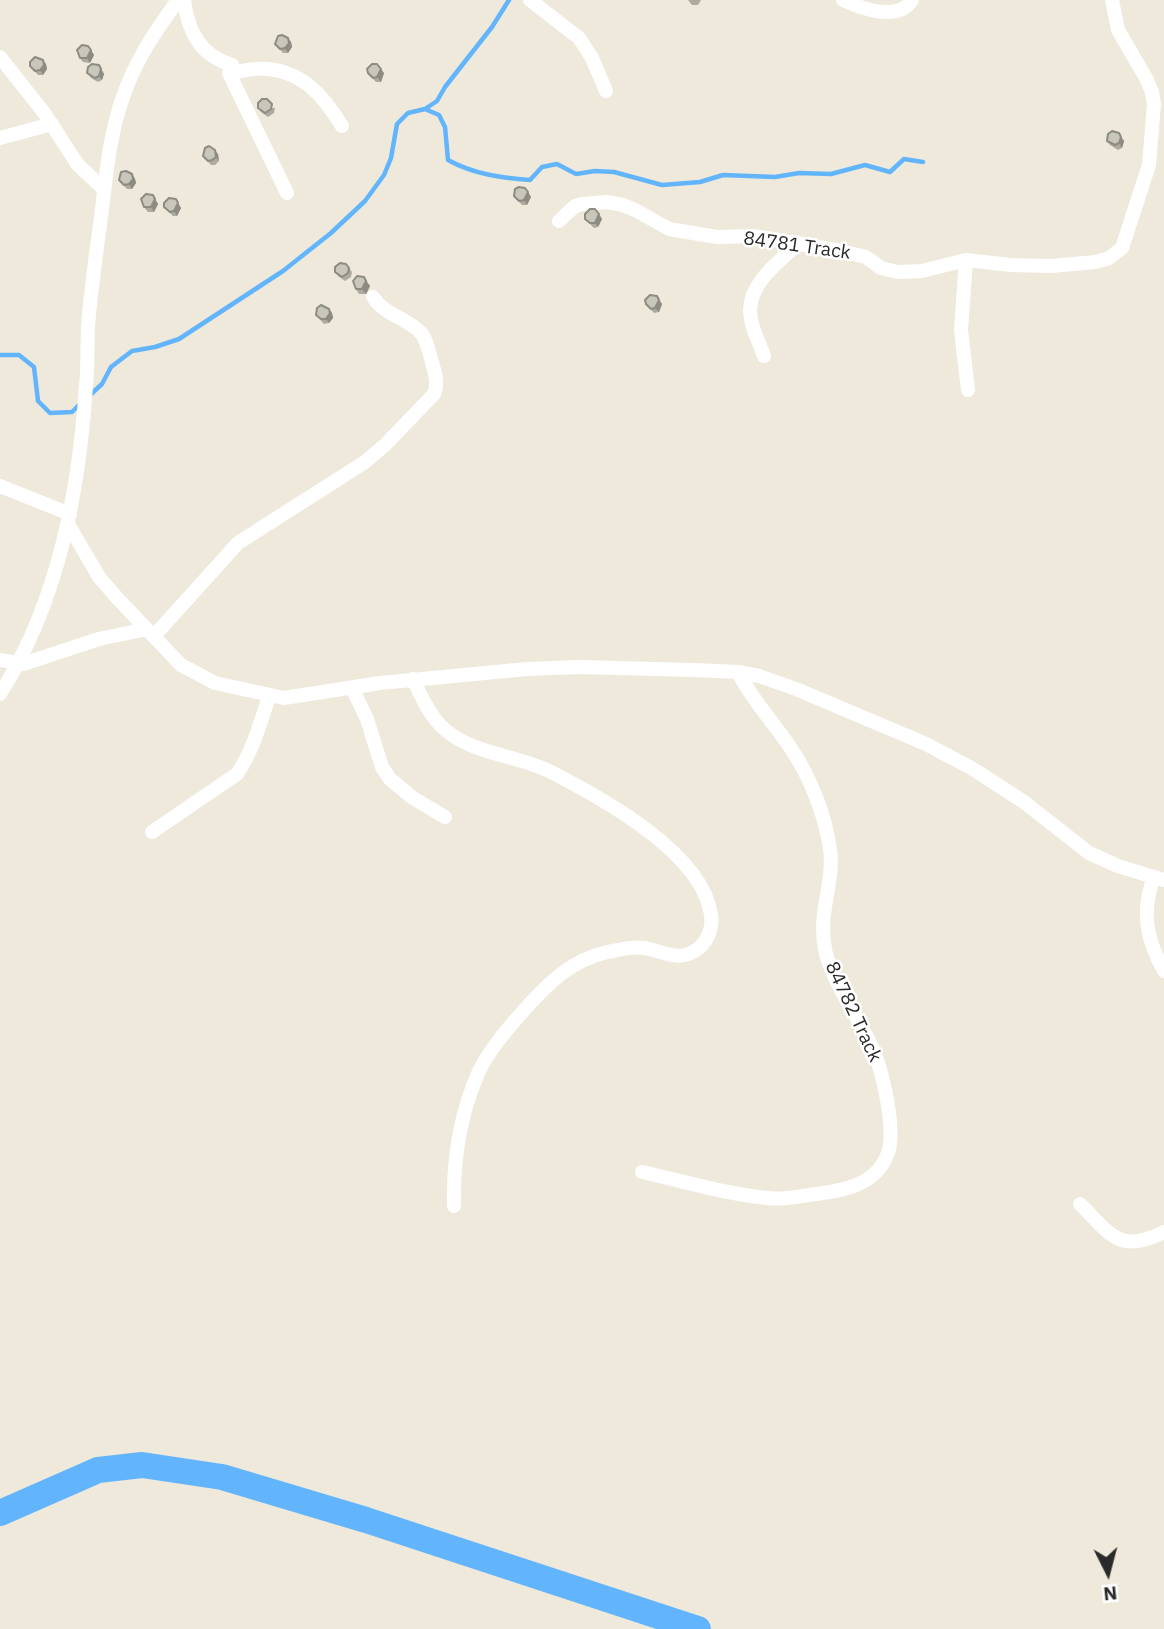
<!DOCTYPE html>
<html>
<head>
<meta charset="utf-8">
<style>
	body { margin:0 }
	#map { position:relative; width:1164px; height:1629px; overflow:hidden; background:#eee9db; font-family:"IBM Plex Sans",sans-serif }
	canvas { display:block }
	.north { position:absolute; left:1073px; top:1538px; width:70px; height:70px; -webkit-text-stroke:5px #fff; paint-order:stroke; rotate:174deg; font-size:19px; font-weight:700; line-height:28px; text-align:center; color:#2a2a2a }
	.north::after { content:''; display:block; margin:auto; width:24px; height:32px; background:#2a2a2a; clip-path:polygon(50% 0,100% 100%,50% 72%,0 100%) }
</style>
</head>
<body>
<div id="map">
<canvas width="1164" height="1629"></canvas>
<div class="north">N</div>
</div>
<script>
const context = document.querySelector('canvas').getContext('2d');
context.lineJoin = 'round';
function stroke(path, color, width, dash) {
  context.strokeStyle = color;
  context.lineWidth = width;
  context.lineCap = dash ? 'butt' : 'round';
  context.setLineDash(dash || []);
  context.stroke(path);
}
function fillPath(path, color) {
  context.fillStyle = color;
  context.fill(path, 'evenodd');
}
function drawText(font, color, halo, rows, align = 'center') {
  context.font = font + ' "IBM Plex Sans",sans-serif';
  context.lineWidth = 5;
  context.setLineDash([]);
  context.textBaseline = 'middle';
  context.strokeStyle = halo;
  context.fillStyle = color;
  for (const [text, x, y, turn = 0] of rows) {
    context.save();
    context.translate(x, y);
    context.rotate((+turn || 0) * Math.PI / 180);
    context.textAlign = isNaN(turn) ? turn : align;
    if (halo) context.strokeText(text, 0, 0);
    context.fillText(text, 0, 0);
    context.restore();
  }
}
stroke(new Path2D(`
	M 425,109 L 439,115 L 445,127 L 448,160 C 473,174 502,178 530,180 L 542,167 L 557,164 L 576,174 L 595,171 L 614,172 L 662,185 L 700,182 L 723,175 L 775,177 L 799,173 L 831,174 L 865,165 L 890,172 L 904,159 L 923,162
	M 0,355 L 19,355 L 34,367 L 38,401 L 50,413 L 72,412 L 80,404
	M 89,396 L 102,384 L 111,367 L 132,351 L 155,347 L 179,339 L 283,271 L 331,233 L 365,201 L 384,175 L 391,158 L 397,124 L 408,113 L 425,109 L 437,101 L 445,87 L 492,27 L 509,0`), '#62b5fc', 4.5);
stroke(new Path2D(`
	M 0,1513 L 98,1470 L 142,1465 L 222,1477 L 366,1520 L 698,1629`), '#62b5fc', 26);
stroke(new Path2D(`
	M 184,0 C 188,32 200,55 232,65 L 229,73 C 241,72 255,67 267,69 C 304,72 324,97 342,126
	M 530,0 L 579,38 L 592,58 L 606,91
	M 843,0 C 862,9 899,22 912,0
	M 0,57 L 45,114 L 78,165 L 104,189
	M 229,73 L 287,193
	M 0,138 L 52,124
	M 559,221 L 575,206 L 582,204 L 607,202 L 623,205 L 637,211 L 669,229 L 717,237 L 753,236 L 841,251 L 866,257 L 881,268 L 898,272 L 922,271 L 966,260 L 1010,265 L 1051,266 L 1096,262 L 1109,258 L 1122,248 L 1149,165 L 1154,104 L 1152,92 L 1146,78 L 1118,30 L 1112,0
	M 966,260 L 961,330 L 968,390
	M 764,356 C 760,344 753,332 751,319 C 744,286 778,263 799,243
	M 0,486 L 70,514
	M 68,524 L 99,577 L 118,599 L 181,665 L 215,683 L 284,698 L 380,683 L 527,669 L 579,667 L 694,670 L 738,672 L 759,676 L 796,689 L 926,744 L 973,769 L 1024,802 L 1089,853 L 1118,866 L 1164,880
	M 154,636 L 238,543 L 365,462 L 385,445 L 434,394 C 438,384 436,376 433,366 C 430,356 428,343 422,334 C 409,318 385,316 373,297
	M 0,660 L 23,664 L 99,639 L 147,629
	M 413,679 C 423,700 432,722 452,735 C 481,755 519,756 551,772 C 602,798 703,853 711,915 C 713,927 708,940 699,948 C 680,964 664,951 644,948 C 635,947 626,948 618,950 C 603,952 586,958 573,966 C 546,981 488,1047 477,1076 C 460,1116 453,1163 454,1206
	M 352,688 L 367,719 L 382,767 L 390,779 L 413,798 L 445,817
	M 0,694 C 58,603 79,492 86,386 C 88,366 87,347 88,327 C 91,285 98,243 103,201 C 107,166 111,130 123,97 C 135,61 156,30 178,0
	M 152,832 L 237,774 C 253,751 260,723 269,697
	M 1154,877 C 1141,912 1146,938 1164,971
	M 642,1172 C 683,1181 725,1194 767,1198 C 781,1200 795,1197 809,1195 C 840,1191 876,1187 888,1153 C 895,1132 886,1091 880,1069 C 868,1028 838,995 826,954 C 816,914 835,884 830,849 C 825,815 811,779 792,750 C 775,724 752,700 738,672
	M 1080,1204 C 1110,1233 1118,1255 1164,1232`), '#fff', 14);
fillPath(new Path2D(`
	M 688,0 L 701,0 L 698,5 L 692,5 Z
	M 288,38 L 291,42 L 292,47 L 288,53 L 283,53 L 275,44 Z
	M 88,46 L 94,55 L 90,63 L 83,62 L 80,58 Z
	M 46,64 L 47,69 L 43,75 L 38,75 L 30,66 Z
	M 99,65 L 104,74 L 102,80 L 98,82 L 91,78 L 87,73 Z
	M 368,73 L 384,73 L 381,82 L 376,82 Z
	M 258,108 L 275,108 L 274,113 L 268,117 L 261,112 Z
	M 1119,133 L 1124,141 L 1122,148 L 1118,150 L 1110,145 L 1107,141 Z
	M 218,154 L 219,161 L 215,165 L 211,165 L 203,156 Z
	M 132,174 L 135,179 L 136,183 L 132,189 L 127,189 L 119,180 Z
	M 525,188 L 531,197 L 527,205 L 522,205 L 514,196 Z
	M 153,195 L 158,204 L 154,212 L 148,212 L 144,207 Z
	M 176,199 L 181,208 L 177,216 L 173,216 L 164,207 Z
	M 585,219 L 602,219 L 598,227 L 594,228 Z
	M 346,264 L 352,272 L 351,277 L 345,281 L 338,276 L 335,272 Z
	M 364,277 L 370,286 L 366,294 L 359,294 L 356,289 Z
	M 657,296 L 662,304 L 659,312 L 654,313 L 646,304 Z
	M 329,309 L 332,313 L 333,318 L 329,323 L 324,324 L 316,315 Z`), '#adaaa0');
fillPath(new Path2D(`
	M 288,38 L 291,42 L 292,47 L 288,53 L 285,48 Z
	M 91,50 L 94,55 L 90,63 L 87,58 Z
	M 43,60 L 46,64 L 47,69 L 43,75 L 40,70 Z
	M 101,69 L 104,74 L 102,80 L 99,76 Z
	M 381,69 L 384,73 L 381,82 L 377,77 Z
	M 1121,137 L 1124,141 L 1122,148 L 1119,143 Z
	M 215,150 L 218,154 L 219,161 L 216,157 Z
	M 132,174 L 135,179 L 136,183 L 132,189 L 129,184 Z
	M 528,192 L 531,197 L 527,205 L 524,200 Z
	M 155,199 L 158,204 L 154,212 L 151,207 Z
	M 178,203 L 181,208 L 177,216 L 174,211 Z
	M 599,214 L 602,219 L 598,227 L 595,223 Z
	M 366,281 L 370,286 L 366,294 L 362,289 Z
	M 659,300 L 662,304 L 659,312 L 655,308 Z
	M 329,309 L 332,313 L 333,318 L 329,323 L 326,319 Z`), '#8d8b82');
const building = new Path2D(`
	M 282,35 L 288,38 L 289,43 L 285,48 L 280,49 L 275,44 L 278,36 Z
	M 82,45 L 88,46 L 91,50 L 87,58 L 80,58 L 77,50 Z
	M 35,57 L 43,60 L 44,65 L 40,70 L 35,71 L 30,66 L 30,62 Z
	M 92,64 L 99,65 L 101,69 L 99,76 L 95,78 L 87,73 L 88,67 Z
	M 372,64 L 377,64 L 381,69 L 377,77 L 373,78 L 368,73 L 367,69 Z
	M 262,99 L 267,99 L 272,104 L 271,109 L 265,113 L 258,108 L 258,103 Z
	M 1112,131 L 1119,133 L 1121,137 L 1119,143 L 1115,145 L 1107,141 L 1108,134 Z
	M 209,146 L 215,150 L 216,157 L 212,160 L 208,161 L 203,156 L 205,148 Z
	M 126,171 L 132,174 L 133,179 L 129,184 L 124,185 L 119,180 L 121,172 Z
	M 519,187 L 525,188 L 528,192 L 524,200 L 519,201 L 514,196 L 515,189 Z
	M 146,194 L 153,195 L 155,199 L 151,207 L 144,207 L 141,199 Z
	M 169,198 L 176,199 L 178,203 L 174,211 L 170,212 L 164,207 L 164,203 Z
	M 590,209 L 595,209 L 599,214 L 595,223 L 590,223 L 585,219 L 585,214 Z
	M 340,263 L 346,264 L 349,268 L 348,273 L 342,277 L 335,272 L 335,267 Z
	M 357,276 L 364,277 L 366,281 L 362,289 L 356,289 L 353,281 Z
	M 650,295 L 657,296 L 659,300 L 655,308 L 651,309 L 646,304 L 645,300 Z
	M 321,305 L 329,309 L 330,313 L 326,319 L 321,319 L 316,315 L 317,308 Z`);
fillPath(building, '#c9c6ba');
stroke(building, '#8d8b82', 2);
drawText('19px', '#2a2a2a', '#fff', [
	["84781 Track",797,246,8],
	["84782 Track",853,1012,65]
]);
</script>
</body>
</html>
